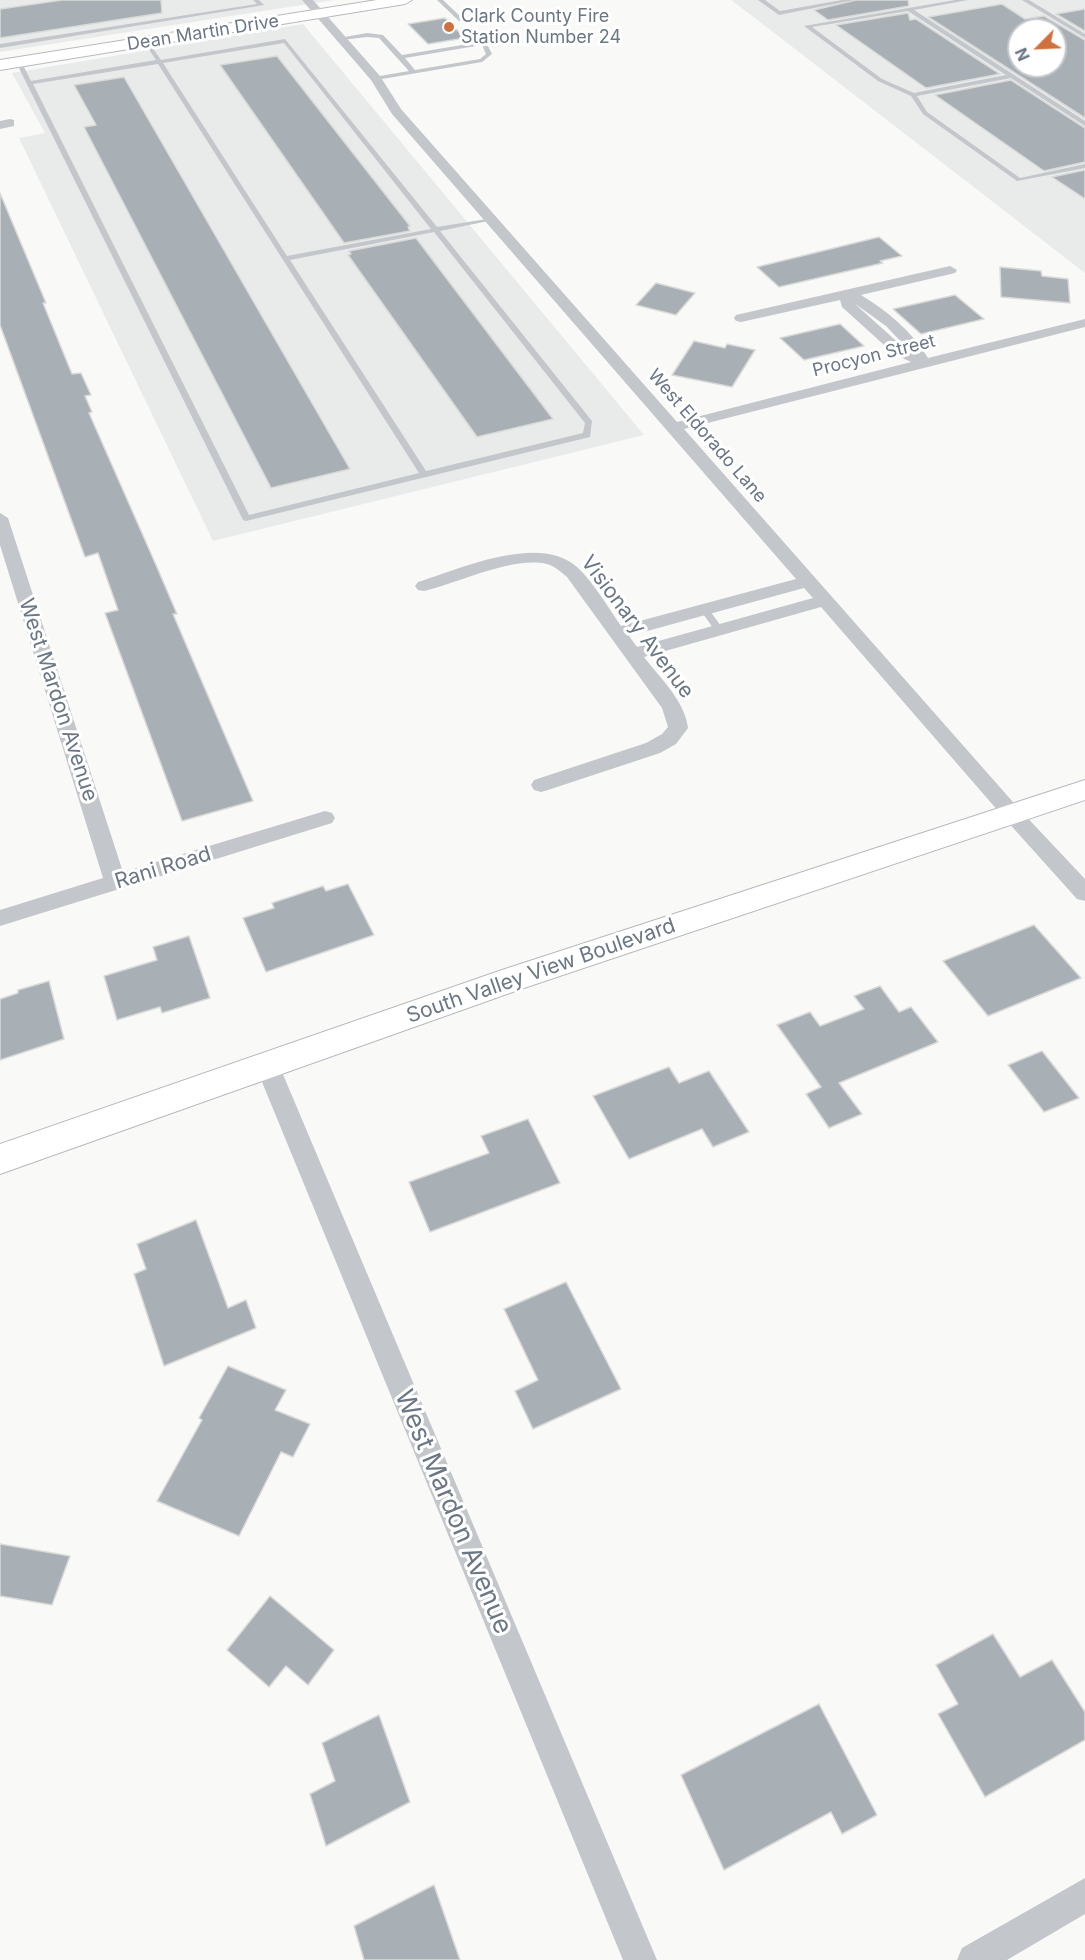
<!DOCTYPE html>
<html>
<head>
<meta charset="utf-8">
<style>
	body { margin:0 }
	#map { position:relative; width:1085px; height:1960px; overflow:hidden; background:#f9f9f7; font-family:Inter,sans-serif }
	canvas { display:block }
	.north { position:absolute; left:1007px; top:18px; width:60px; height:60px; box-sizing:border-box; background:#fff; border:2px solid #c4c9ce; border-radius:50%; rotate:246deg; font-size:16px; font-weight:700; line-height:24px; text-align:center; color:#6b7784 }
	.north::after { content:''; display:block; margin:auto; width:21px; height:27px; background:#d1703f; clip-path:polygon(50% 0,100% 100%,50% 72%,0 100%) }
</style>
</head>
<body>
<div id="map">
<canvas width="1085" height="1960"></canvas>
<div class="north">N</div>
</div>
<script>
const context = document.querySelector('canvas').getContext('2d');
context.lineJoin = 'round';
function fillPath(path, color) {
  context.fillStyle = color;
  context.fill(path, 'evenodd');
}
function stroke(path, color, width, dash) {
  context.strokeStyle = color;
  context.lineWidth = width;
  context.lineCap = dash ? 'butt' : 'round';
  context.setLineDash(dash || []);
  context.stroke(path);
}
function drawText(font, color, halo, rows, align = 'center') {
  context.font = font + ' Inter,sans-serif';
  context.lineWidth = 6;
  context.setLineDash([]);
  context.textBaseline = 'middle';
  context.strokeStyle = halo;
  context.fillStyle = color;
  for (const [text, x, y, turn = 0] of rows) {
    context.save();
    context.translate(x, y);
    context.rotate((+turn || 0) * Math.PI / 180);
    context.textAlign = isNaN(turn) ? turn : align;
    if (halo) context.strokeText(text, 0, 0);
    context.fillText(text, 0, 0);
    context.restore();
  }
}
fillPath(new Path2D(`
	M 0,0 L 334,0 L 0,52 Z
	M 731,0 L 1085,0 L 1085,273 L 764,25 ZM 1019,30 L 1055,30 L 1055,66 L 1019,66 Z
	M 303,24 L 644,435 L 213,541 L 19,138 L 45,133 L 12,73 Z`), '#e9ebea');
const building = new Path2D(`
	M 62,0 L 161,0 L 162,13 L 0,38 L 0,9 Z
	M 856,0 L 908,0 L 909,6 L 828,20 L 814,10 Z
	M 1002,4 L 1025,19 L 1044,16 L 1085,40 L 1085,118 L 928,17 ZM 1019,30 L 1055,30 L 1055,66 L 1019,66 Z
	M 1085,9 L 1085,31 L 1056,14 Z
	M 908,13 L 910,20 L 916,19 L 1000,74 L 926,88 L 836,25 Z
	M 445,18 L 465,38 L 428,44 L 408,24 Z
	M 277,56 L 410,226 L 408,227 L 410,231 L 344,243 L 220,65 Z
	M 124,77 L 350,469 L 271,488 L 84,127 L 96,125 L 74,85 Z
	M 1011,80 L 1085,128 L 1085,162 L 1044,171 L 935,95 Z
	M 1085,170 L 1085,199 L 1052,177 Z
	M 0,193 L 46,303 L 43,303 L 72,374 L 81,373 L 91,395 L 85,396 L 92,412 L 89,413 L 156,565 L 177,614 L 173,614 L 253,801 L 182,821 L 105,613 L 118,610 L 98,553 L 85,557 L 0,325 Z
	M 879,237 L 902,256 L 880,261 L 883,263 L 779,287 L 757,267 Z
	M 416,238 L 553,419 L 477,437 L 348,255 L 351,254 L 349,251 Z
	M 1000,267 L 1041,271 L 1042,276 L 1068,279 L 1070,303 L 1001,297 Z
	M 656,283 L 695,293 L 676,315 L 636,305 Z
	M 955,295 L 984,319 L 921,334 L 893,309 Z
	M 840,324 L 864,346 L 804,360 L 780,338 Z
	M 694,341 L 725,348 L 727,344 L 755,350 L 732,387 L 672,375 Z
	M 348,884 L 374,935 L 266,972 L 243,918 L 274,908 L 272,903 L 323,886 L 326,891 Z
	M 1034,925 L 1081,978 L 988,1016 L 943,961 Z
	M 189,936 L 210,998 L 162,1013 L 160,1007 L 117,1020 L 104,976 L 157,960 L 153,947 Z
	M 49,981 L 64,1039 L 0,1060 L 0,999 L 18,993 L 18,990 Z
	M 880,986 L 899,1012 L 911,1007 L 938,1042 L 839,1083 L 862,1114 L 829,1128 L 806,1094 L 821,1087 L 777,1025 L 810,1012 L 820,1026 L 864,1009 L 854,996 Z
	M 1042,1051 L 1079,1098 L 1044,1112 L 1008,1065 Z
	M 669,1067 L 679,1083 L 709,1071 L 749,1132 L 713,1147 L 702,1129 L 629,1159 L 593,1096 Z
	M 528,1119 L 560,1183 L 430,1232 L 409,1182 L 489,1153 L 481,1136 Z
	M 196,1220 L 228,1308 L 246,1300 L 256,1328 L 164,1366 L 134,1274 L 146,1269 L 137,1244 Z
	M 566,1282 L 621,1389 L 533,1429 L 515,1391 L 538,1380 L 504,1309 Z
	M 228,1366 L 286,1390 L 275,1410 L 310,1424 L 293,1457 L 281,1452 L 239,1536 L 157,1501 L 202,1420 L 199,1418 Z
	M 0,1544 L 70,1556 L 52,1605 L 0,1596 Z
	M 270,1596 L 334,1650 L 308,1685 L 286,1666 L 269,1687 L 227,1650 Z
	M 993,1634 L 1020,1677 L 1052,1660 L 1085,1712 L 1085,1740 L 985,1797 L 938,1714 L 958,1704 L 936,1665 Z
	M 819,1704 L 877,1815 L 842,1834 L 831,1812 L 724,1870 L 681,1775 Z
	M 379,1715 L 410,1802 L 326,1846 L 310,1794 L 335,1781 L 322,1743 Z
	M 434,1885 L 460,1960 L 364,1960 L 354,1926 Z`);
fillPath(building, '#a8afb5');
stroke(building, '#dadbd9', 1.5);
const secondary = new Path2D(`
	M 377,0 L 412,0 L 405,4 L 0,70 L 0,60 Z
	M 1085,780 L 1085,800 L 524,988 L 0,1174 L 0,1144 L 502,970 Z`);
stroke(secondary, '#b6babe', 2);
fillPath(new Path2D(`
	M 253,0 L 259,0 L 264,5 L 0,48 L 0,44 L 257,4 Z
	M 437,0 L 443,0 L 463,19 L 463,21 L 459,21 Z
	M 758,0 L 765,0 L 780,11 L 842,0 L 854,0 L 779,15 Z
	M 955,0 L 968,0 L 914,10 L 1085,121 L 1085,126 L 1011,78 L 917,96 L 927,112 L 1020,178 L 1085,164 L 1085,168 L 1017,181 L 923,114 L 911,96 L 878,81 L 804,26 ZM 908,11 L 1006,75 L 914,93 L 882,79 L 812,27 Z
	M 1022,0 L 1029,0 L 1085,34 L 1085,38 Z
	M 367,33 L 383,35 L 402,55 L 480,42 L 473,35 L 476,33 L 486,42 L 492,54 L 482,62 L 376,80 L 374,77 L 409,71 L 379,38 L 367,37 L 342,40 L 339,38 ZM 482,45 L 486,54 L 480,59 L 415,70 L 405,58 Z
	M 285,39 L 437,227 L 493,218 L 493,220 L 440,231 L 592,421 L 590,437 L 246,521 L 243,520 L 16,62 L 21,61 L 31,81 L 156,60 L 144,42 L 147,40 L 161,60 ZM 284,43 L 431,229 L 287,256 L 163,63 ZM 158,64 L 419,473 L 249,515 L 33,84 ZM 434,232 L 585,423 L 583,433 L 426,471 L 290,260 Z
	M 704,606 L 707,607 L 724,630 L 722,632 L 716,632 L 701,611 L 699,609 Z`), '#c3c6ca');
fillPath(new Path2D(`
	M 302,0 L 313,0 L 380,76 L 401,109 L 677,422 L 911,362 L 894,354 L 842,307 L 840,300 L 741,322 L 736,321 L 734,318 L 736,315 L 950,266 L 957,270 L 955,273 L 861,295 C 887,311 912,331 928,358 L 1085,319 L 1085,327 L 684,429 L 1020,810 L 1085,879 L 1085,901 L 1077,899 L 1006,820 L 821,607 L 644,657 C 660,678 685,701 688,728 L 676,744 L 660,753 L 548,790 L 541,792 L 534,790 L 531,785 L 534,780 L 646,743 L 662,734 L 668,727 L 662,708 L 567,577 C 561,572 555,566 547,564 C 512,556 459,583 424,591 L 418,590 L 415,586 L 418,582 C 460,569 539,533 577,567 C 594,583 608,607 621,626 L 796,579 L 392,114 L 371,80 ZM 854,303 L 886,326 L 908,349 L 904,348 ZM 804,588 L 813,598 L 637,647 L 629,636 Z
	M 10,119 L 14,120 L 14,126 L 0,129 L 0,121 Z
	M 0,513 L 8,518 L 123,872 L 325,811 L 332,813 L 335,818 L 332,823 L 0,926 L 0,910 L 103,878 L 0,545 Z
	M 267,1055 L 275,1058 L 279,1065 L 657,1960 L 623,1960 L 255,1065 L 259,1058 Z
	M 1085,1878 L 1085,1914 L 1007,1960 L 957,1960 L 962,1948 Z`), '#c3c6ca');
fillPath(secondary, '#fff');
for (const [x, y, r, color] of [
	[449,27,6,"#d1703f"]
]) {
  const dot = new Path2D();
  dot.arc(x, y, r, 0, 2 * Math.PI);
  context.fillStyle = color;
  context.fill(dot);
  stroke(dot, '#fff', 2);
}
drawText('18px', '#6b7784', '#fff', [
	["Clark County Fire",461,17],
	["Station Number 24",461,38]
], 'left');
drawText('18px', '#6b7784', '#fff', [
	["Dean Martin Drive",203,33,-9],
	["Procyon Street",874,356,-14],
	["West Eldorado Lane",707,436,49]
]);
drawText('21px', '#6b7784', '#fff', [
	["Visionary Avenue",637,627,53],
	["West Mardon Avenue",58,700,72],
	["Rani Road",163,868,-17],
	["South Valley View Boulevard",541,971,-19]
]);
drawText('26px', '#6b7784', '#fff', [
	["West Mardon Avenue",453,1512,67]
]);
</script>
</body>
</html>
